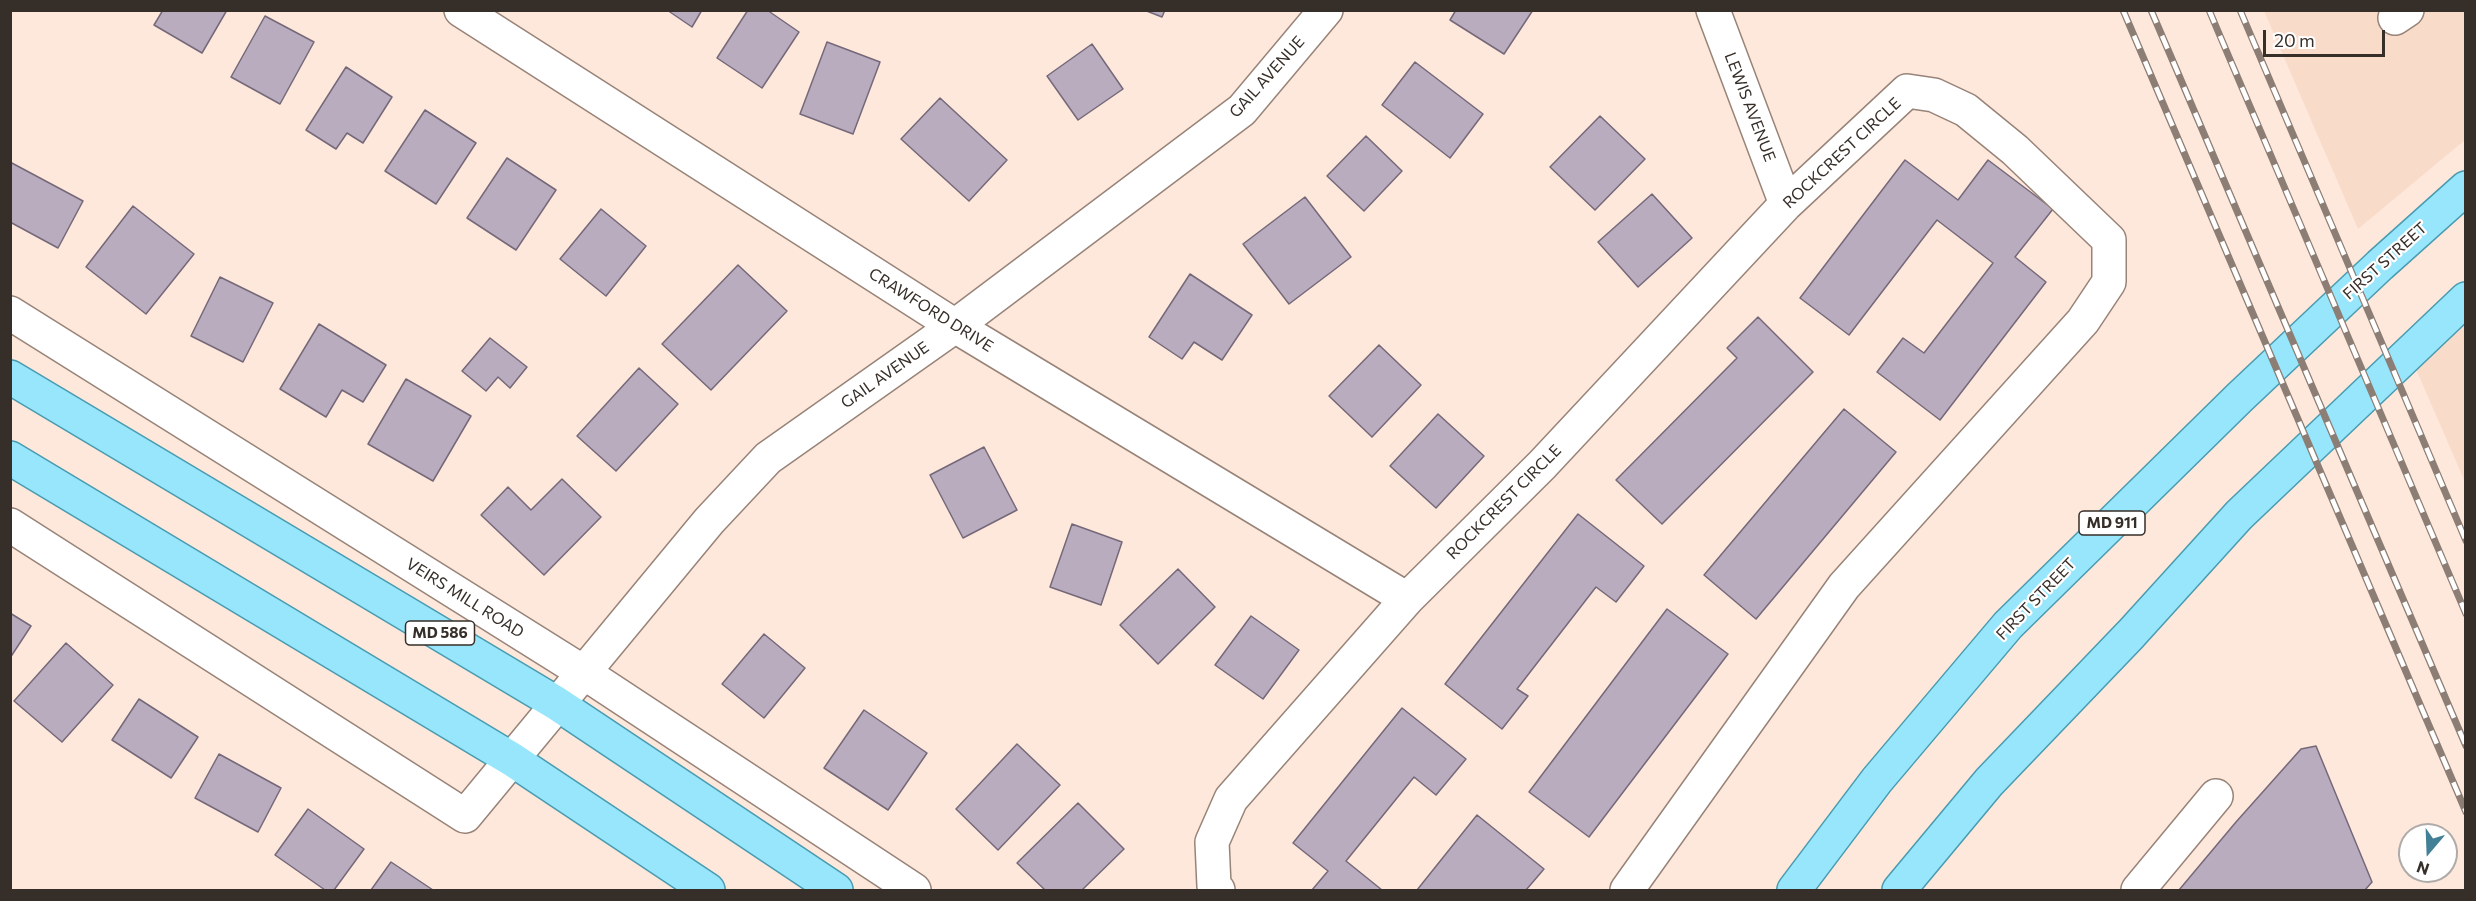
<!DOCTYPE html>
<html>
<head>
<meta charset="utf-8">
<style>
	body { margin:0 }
	#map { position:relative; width:2476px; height:901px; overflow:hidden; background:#fee8db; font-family:Commissioner,sans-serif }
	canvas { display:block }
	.frame { position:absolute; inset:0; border:12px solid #362e29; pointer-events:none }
	.north { position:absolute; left:2398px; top:823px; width:60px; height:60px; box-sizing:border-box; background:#fff; border:2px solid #afaba9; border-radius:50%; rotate:199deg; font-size:16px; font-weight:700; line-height:24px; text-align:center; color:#362e29 }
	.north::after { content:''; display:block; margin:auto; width:21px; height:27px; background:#438096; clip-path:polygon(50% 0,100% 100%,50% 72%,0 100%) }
	.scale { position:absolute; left:2263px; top:30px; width:122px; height:27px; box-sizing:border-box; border:3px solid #362e29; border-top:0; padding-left:8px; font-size:18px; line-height:21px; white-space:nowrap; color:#362e29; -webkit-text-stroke:4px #fff; paint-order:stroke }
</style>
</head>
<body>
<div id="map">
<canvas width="2476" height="901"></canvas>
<div class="frame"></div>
<div class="north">N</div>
<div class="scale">20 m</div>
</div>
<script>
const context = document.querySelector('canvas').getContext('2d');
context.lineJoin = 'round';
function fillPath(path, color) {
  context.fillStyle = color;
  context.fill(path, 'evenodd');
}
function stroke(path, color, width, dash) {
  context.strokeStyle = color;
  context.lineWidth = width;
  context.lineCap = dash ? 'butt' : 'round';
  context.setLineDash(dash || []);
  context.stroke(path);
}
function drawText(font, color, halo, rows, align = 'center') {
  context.font = font + ' Commissioner,sans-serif';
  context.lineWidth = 4.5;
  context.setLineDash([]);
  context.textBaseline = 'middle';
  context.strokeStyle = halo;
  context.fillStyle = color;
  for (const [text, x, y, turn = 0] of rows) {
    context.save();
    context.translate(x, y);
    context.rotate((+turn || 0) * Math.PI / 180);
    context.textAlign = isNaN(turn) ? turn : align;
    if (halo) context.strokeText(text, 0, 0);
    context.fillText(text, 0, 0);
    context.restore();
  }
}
fillPath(new Path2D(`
	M 2264,11 L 2465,11 L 2465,140 L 2358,229 Z
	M 2465,299 L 2465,482 L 2409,353 Z`), '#f9dbca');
const building = new Path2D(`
	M 163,10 L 227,10 L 202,53 L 154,25 Z
	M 667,10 L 702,10 L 692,27 Z
	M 748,10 L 767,10 L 799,32 L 762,88 L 717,58 Z
	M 1144,10 L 1165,10 L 1162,17 Z
	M 1456,10 L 1533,10 L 1504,54 L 1450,20 Z
	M 265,16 L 314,42 L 280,104 L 231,77 Z
	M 827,42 L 880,62 L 853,134 L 800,114 Z
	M 1092,44 L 1123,89 L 1078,120 L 1047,76 Z
	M 1415,62 L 1483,114 L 1450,158 L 1382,105 Z
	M 346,67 L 392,97 L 363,143 L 347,133 L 336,149 L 306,130 Z
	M 940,98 L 1007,160 L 969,201 L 901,139 Z
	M 425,110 L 476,143 L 436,204 L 385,171 Z
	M 1600,116 L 1645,159 L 1595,210 L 1550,167 Z
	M 1366,136 L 1402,171 L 1364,211 L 1327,176 Z
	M 507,158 L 556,190 L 516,250 L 467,218 Z
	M 1905,160 L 1958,200 L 1988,160 L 2053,209 L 2015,257 L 2046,282 L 1940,420 L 1877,372 L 1903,338 L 1924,353 L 1993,263 L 1937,220 L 1849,335 L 1800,298 Z
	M 10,162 L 83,201 L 58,248 L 10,222 Z
	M 1652,194 L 1692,238 L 1638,287 L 1598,242 Z
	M 1305,197 L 1351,257 L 1289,304 L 1243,244 Z
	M 133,206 L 194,254 L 146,314 L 86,267 Z
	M 601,209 L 646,246 L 606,296 L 560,259 Z
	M 738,265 L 787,311 L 711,390 L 662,344 Z
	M 1190,274 L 1252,315 L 1222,360 L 1194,342 L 1182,359 L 1149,337 Z
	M 220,277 L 273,303 L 243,362 L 191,336 Z
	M 1758,317 L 1813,372 L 1662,524 L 1616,480 L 1737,358 L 1727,348 Z
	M 319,324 L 386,365 L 363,402 L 342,390 L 326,417 L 280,389 Z
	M 490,338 L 527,367 L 510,388 L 498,377 L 486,391 L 462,371 Z
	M 1379,345 L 1421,385 L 1372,437 L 1329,396 Z
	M 639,368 L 678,404 L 616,471 L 577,436 Z
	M 406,379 L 471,416 L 433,481 L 368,444 Z
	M 1844,409 L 1896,452 L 1756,619 L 1704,575 Z
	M 1438,414 L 1484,456 L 1436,508 L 1390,466 Z
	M 984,447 L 1017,510 L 963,538 L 930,475 Z
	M 562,479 L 601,517 L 544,575 L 481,515 L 508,487 L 531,510 Z
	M 1578,514 L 1644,566 L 1616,602 L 1596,587 L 1517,689 L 1528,696 L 1502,729 L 1445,684 Z
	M 1072,524 L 1122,542 L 1101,605 L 1050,587 Z
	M 1178,569 L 1215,607 L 1158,664 L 1120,625 Z
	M 1667,609 L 1728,654 L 1589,837 L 1529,792 Z
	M 10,613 L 31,626 L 10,658 Z
	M 1251,616 L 1299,650 L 1263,699 L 1215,665 Z
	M 764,634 L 805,668 L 764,718 L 722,684 Z
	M 66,643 L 113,685 L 62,742 L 14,701 Z
	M 139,699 L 198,737 L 171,778 L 112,740 Z
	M 1402,708 L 1466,759 L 1436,795 L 1414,777 L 1346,861 L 1382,890 L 1312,890 L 1328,871 L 1293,843 Z
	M 864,710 L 927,753 L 888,810 L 824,768 Z
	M 1017,744 L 1060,785 L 998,850 L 956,809 Z
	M 2316,746 L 2372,882 L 2365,890 L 2179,890 L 2236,822 L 2301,749 Z
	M 219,754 L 281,788 L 258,832 L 195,798 Z
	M 1078,803 L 1124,849 L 1082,890 L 1045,890 L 1017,863 Z
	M 308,809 L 364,849 L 334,890 L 325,890 L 275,855 Z
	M 1477,815 L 1544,869 L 1526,890 L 1417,890 Z
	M 391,862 L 433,890 L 371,890 Z`);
fillPath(building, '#b9acbf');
stroke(building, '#746879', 1.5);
const minor = new Path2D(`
	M 461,10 L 955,326 L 1407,599
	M 1713,10 L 1786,204
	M 2395,18 L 2407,10
	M 10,313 L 583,672 L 914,890
	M 10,525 L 465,816 L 709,521 L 768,458 L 955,326 L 1242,110 L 1326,10
	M 1218,890 L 1214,886 L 1212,842 L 1231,799 L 1407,599 L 1542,465 L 1786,204 L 1907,91 L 1934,95 L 1966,110 L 2015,150 L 2109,240 L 2109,282 L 2083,321 L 1844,586 L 1627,890
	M 2138,890 L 2216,796`);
const major = new Path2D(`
	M 10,377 L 556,703 L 836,890
	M 10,458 L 513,760 L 708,890
	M 1794,890 L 1877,780 L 2008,625 L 2239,398 L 2380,265 L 2466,188
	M 1899,890 L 1989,782 L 2131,634 L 2239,515 L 2466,299`);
stroke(minor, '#988378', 36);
stroke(major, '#489bb0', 36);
stroke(minor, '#fff', 33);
stroke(major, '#97e6fb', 33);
const rail = new Path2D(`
	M 2123,10 L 2466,812
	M 2151,10 L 2466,746
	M 2209,10 L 2466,614
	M 2240,10 L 2466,541`);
stroke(rail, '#8c7e75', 7);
stroke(rail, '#fff', 4.5, [14]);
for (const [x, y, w] of [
	[2112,523,66],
	[440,633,69]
]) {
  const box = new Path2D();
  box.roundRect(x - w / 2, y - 12, w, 24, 4.5);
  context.fillStyle = '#fff';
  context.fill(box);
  stroke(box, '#362e29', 1.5);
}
drawText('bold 15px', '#362e29', null, [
	["MD 911",2112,523],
	["MD 586",440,633]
]);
drawText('16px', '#362e29', '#fff', [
	["GAIL AVENUE",1267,77,-48],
	["LEWIS AVENUE",1750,107,69],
	["ROCKCREST CIRCLE",1842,153,-43],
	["FIRST STREET",2385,261,-42],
	["CRAWFORD DRIVE",931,310,32],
	["GAIL AVENUE",885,375,-35],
	["ROCKCREST CIRCLE",1504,502,-45],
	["VEIRS MILL ROAD",465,598,32],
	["FIRST STREET",2036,599,-46]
]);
</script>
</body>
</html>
